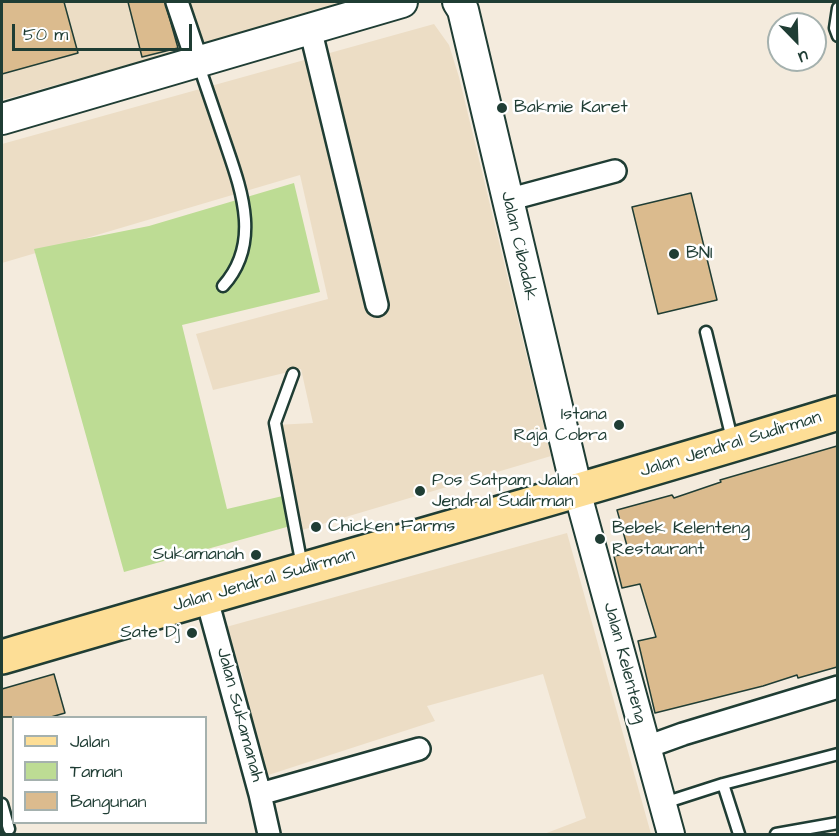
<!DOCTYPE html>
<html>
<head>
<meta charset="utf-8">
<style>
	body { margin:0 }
	#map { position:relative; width:839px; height:836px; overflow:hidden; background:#f4ebdd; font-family:"Architects Daughter",sans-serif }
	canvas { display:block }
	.frame { position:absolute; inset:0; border:3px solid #1f3d34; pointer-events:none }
	.legend { position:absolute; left:12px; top:716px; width:195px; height:108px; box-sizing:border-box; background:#fff; border:2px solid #a5b1ae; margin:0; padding:8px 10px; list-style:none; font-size:18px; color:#1f3d34 }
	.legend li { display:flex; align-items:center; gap:12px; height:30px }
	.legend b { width:30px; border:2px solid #a5b1ae }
	.north { position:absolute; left:767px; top:12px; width:60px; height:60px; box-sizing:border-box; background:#fff; border:2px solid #a5b1ae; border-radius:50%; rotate:157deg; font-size:16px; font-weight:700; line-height:24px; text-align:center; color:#1f3d34 }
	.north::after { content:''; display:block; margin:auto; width:21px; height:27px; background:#1f3d34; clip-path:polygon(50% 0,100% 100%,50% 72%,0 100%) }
	.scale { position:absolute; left:12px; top:24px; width:180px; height:27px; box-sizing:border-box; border:3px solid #1f3d34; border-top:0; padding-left:8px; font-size:18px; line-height:21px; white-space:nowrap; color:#1f3d34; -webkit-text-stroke:4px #fff; paint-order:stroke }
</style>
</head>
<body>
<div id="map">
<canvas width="839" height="836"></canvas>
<div class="frame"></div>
<ul class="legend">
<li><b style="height:8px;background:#fdde96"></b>Jalan</li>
<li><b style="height:16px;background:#bddc94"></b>Taman</li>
<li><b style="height:16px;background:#dbbb8e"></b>Bangunan</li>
</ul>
<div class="north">U</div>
<div class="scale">50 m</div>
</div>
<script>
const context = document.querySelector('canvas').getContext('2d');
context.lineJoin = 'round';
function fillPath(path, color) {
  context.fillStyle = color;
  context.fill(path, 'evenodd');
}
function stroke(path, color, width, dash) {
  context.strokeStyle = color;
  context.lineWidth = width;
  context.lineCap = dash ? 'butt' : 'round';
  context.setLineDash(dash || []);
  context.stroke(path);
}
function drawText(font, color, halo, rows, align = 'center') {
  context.font = font + ' "Architects Daughter",sans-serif';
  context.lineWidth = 5;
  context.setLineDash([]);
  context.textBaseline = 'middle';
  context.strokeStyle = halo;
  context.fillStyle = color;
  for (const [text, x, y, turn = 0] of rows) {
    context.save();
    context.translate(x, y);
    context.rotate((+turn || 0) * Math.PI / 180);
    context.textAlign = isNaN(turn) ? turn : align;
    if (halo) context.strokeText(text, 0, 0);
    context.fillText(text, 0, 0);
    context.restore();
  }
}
fillPath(new Path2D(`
	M 2,2 L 353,2 L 2,100 Z
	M 434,24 L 449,45 L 459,77 L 551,456 L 302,530 L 276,425 L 313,423 L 301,369 L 213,390 L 196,334 L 328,299 L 300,175 L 2,263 L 2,144 Z
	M 567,533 L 651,834 L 544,834 L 586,818 L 543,674 L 427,706 L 435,721 L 256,779 L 243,678 L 226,627 Z`), '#ecddc5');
fillPath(new Path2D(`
	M 294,183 L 320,292 L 182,325 L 227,509 L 287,495 L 294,525 L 124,572 L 34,249 L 149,226 Z`), '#bddc94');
const building = new Path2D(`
	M 2,2 L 64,2 L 78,53 L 2,74 Z
	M 128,2 L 165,2 L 178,48 L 142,57 Z
	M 691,193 L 717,300 L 658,314 L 632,207 Z
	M 837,446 L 837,667 L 798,678 L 797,675 L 763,686 L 655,713 L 638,641 L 656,637 L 640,584 L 622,588 L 614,556 L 629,553 L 617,510 L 672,495 L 674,498 L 721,482 L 720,480 Z
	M 54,674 L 65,713 L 51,717 L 2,717 L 2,689 Z`);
fillPath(building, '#dbbb8e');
stroke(building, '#1f3d34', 1.5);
const service = new Path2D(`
	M 838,8 L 835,28 L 838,36
	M 198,63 C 207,89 216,115 225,142 C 241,189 262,243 223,286
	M 706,332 L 733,443
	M 293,374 L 275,423 L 302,566
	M 664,803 L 723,784
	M 2,804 L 9,829
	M 739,834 L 723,784 L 838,754
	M 776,834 L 838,823`);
const minor = new Path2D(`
	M 177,2 L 197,61
	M 310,28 L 377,305
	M 507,200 L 615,171
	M 206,596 L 260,794 L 269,834
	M 647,747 L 683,734 L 838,687
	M 260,794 L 419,749`);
const tertiary = new Path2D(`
	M 577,491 L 671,834`);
const secondary = new Path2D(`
	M 458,2 L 463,10 L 577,491
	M 2,119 L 402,2`);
const primary = new Path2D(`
	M 2,657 C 280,575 560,498 838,413`);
stroke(service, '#1f3d34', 15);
stroke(minor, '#1f3d34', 26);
stroke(tertiary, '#1f3d34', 30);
stroke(secondary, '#1f3d34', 34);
stroke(primary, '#1f3d34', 38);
stroke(service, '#fff', 10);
stroke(minor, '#fff', 21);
stroke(tertiary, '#fff', 26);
stroke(secondary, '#fff', 30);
stroke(primary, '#fdde96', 33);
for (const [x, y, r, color] of [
	[502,108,6,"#1f3d34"],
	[674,254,6,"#1f3d34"],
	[619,425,6,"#1f3d34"],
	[420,491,6,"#1f3d34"],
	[316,527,6,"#1f3d34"],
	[600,539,6,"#1f3d34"],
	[256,555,6,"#1f3d34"],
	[192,633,6,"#1f3d34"]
]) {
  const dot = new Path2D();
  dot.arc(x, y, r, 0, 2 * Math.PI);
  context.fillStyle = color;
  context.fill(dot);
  stroke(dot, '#fff', 2);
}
drawText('18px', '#1f3d34', '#fff', [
	["Bakmie Karet",514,108],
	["BNI",686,254],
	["Istana",607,415,"right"],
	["Raja Cobra",607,436,"right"],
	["Pos Satpam Jalan",432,481],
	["Jendral Sudirman",432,502],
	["Chicken Farms",328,527],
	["Bebek Kelenteng",612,529],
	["Restaurant",612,550],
	["Sukamanah",244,555,"right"],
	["Sate Dj",180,633,"right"]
], 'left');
drawText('18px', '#1f3d34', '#fff', [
	["Jalan Cibadak",518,246,77],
	["Jalan Jendral Sudirman",731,445,-17],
	["Jalan Jendral Sudirman",264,581,-16],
	["Jalan Kelenteng",624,663,75],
	["Jalan Sukamanah",239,715,75]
]);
</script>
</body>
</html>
